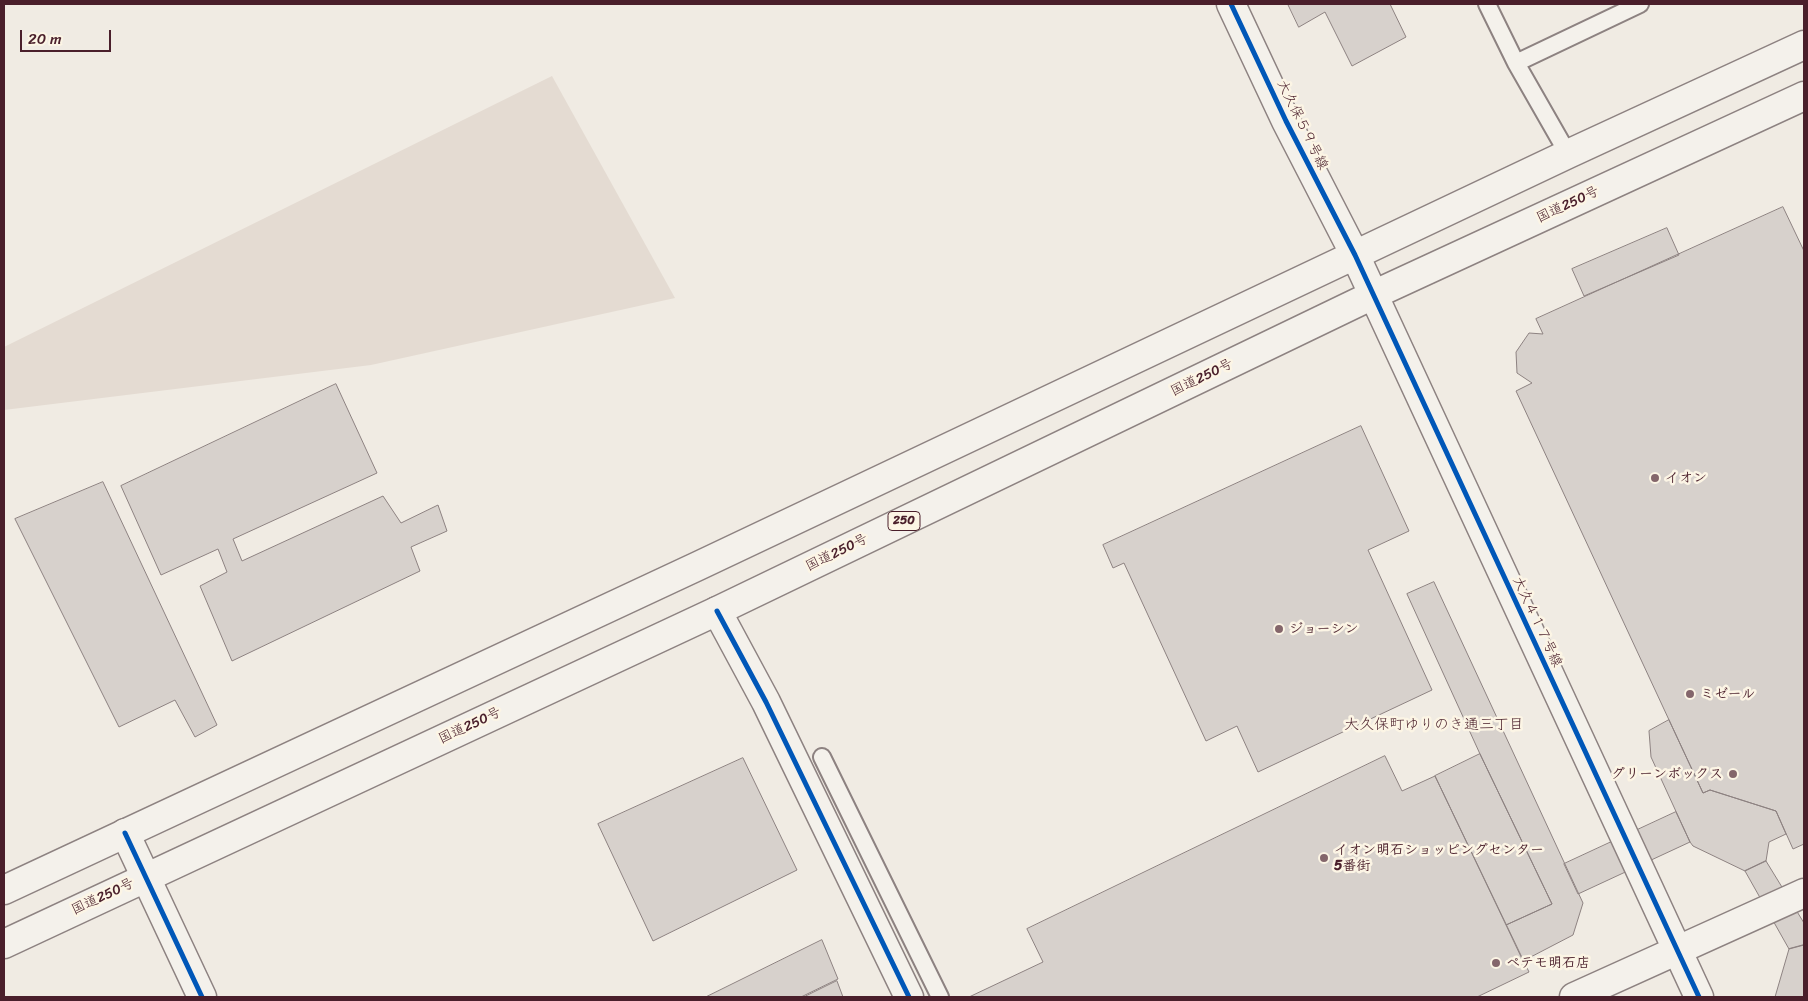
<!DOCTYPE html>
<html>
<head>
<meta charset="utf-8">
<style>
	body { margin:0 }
	#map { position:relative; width:1808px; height:1001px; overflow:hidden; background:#f0ebe3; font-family:Sriracha,sans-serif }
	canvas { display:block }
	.frame { position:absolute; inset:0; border:5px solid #4a1f2b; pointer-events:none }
	.scale { position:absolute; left:20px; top:30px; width:91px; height:22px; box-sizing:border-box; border:2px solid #4a1f2b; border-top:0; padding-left:6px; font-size:15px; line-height:18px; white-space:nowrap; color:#4a1f2b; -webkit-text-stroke:4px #fcf5e5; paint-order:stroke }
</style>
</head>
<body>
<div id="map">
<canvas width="1808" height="1001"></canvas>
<div class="frame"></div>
<div class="scale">20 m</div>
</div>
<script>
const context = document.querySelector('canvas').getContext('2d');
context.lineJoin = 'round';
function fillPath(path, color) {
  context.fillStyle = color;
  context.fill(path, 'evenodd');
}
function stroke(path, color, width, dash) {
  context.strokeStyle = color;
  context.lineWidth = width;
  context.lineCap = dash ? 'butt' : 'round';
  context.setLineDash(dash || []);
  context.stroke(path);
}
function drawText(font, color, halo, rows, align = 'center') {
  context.font = font + ' Sriracha,"Klee One",sans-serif';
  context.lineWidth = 5;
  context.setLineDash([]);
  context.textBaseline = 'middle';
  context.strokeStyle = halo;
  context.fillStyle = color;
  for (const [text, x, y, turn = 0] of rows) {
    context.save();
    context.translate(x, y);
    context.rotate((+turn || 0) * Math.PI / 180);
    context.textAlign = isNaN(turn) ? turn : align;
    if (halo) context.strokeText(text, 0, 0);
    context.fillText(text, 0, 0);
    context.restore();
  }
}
fillPath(new Path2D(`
	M 552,76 L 675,298 L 371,365 L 4,410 L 4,347 Z`), '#e4dbd2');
const building = new Path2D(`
	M 1288,4 L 1390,4 L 1406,37 L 1352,66 L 1325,12 L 1299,27 Z
	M 1783,207 L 1804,251 L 1804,844 L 1793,849 L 1776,811 L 1710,790 L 1703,793 L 1516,391 L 1532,383 L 1517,373 L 1516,352 L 1529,333 L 1543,334 L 1536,319 Z
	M 1667,228 L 1679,255 L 1584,296 L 1572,269 Z
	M 336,384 L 377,473 L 233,539 L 242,561 L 383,496 L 401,523 L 438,505 L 447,531 L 411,547 L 420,571 L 232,661 L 200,586 L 227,572 L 218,549 L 161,575 L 121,486 Z
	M 1361,426 L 1409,531 L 1368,550 L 1432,690 L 1258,772 L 1237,726 L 1206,741 L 1124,563 L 1113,568 L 1103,545 Z
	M 103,482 L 217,725 L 195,737 L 175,700 L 119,727 L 15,519 Z
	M 1434,582 L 1583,903 L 1573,935 L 1523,961 L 1506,925 L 1552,904 L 1480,754 L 1407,594 Z
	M 1669,720 L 1703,793 L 1710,790 L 1776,811 L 1786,834 L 1769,842 L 1766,861 L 1745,871 L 1693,846 L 1690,842 L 1651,757 L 1649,731 Z
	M 1480,754 L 1552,904 L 1506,925 L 1435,776 Z
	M 1385,756 L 1402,791 L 1435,776 L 1529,972 L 1477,997 L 969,997 L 1043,962 L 1027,929 Z
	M 743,758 L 797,870 L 653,941 L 598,824 Z
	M 1676,812 L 1690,842 L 1578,894 L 1564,864 Z
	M 1766,861 L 1804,923 L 1804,945 L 1789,949 L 1745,871 Z
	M 822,940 L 838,979 L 801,997 L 706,997 Z
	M 1804,945 L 1804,997 L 1775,997 L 1789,949 Z
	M 837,981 L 843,997 L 804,997 Z`);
fillPath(building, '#d7d1cc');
stroke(building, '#8d8281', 1);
const lane = new Path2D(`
	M 1487,4 L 1516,63 L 1568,154
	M 1516,63 L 1640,4
	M 822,757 L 940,997`);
const street = new Path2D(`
	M 1231,4 L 1286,121 L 1355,255
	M 717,611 L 766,702 L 909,997
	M 1574,997 L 1804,893`);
const secondary = new Path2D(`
	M 1355,255 L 1699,997
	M 125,833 L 202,997`);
const highway = new Path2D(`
	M 4,890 L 698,566 L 1568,154 L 1804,45
	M 4,944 L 717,611 L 1373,295 L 1804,96`);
stroke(lane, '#8d8281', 20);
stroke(street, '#8d8281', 31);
stroke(secondary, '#8d8281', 31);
stroke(highway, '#8d8281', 31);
stroke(lane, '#f4f1eb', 16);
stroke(street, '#f4f1eb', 28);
stroke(secondary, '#f4f1eb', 28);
stroke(highway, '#f4f1eb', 28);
stroke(new Path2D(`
	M 1231,4 L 1286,121 L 1355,255 L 1699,997
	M 717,611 L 766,702 L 909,997
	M 125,833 L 202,997`), '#0057b8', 5);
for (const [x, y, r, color] of [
	[1655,478,5,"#84666b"],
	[1279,629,5,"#84666b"],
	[1690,694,5,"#84666b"],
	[1733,774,5,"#84666b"],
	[1324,858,5,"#84666b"],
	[1496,963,5,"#84666b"]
]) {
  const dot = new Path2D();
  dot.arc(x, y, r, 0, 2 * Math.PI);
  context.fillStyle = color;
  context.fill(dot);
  stroke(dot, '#fcf5e5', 2);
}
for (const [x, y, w] of [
	[904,521,32]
]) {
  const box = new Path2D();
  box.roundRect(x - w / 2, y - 9.5, w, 19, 4);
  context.fillStyle = '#fcf5e5';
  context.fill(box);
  stroke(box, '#4a1f2b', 1);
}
drawText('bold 12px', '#4a1f2b', null, [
	["250",904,521]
]);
drawText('14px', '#4a1f2b', '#fcf5e5', [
	["大久保５９号線",1302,125,64],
	["国道250号",1568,205,-25],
	["国道250号",1202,378,-26],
	["国道250号",837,553,-26],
	["大久４１７号線",1537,622,65],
	["国道250号",470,726,-25],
	["国道250号",103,897,-25]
]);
drawText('bold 14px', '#4a1f2b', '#fcf5e5', [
	["イオン",1665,478],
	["ジョーシン",1289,629],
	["ミゼール",1700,694],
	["グリーンボックス",1723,774,"right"],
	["イオン明石ショッピングセンター",1334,850],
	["5番街",1334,866],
	["ペテモ明石店",1506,963]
], 'left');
drawText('15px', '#4a1f2b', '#fcf5e5', [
	["大久保町ゆりのき通三丁目",1434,725]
]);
</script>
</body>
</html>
